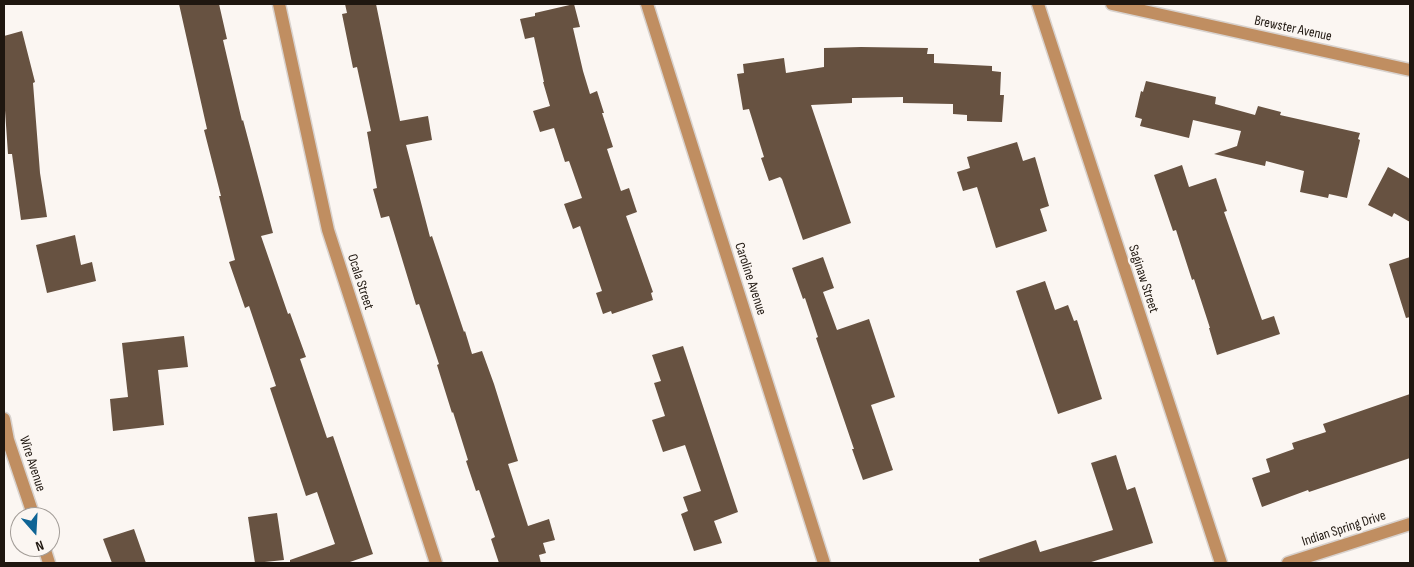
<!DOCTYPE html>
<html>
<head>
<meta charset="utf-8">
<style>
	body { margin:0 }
	#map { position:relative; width:1414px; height:567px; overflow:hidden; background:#fbf6f2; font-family:"Sofia Sans Condensed",sans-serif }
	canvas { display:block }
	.frame { position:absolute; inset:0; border:5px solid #1f1710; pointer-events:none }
	.north { position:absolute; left:10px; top:507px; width:50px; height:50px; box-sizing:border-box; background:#fbf6f2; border:1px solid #a39d98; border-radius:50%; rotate:161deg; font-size:14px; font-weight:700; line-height:20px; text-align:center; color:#1f1710 }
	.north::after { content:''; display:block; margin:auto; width:18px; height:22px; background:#0f6495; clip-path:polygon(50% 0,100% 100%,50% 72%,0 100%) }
</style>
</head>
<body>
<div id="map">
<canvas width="1414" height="567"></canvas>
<div class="frame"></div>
<div class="north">N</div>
</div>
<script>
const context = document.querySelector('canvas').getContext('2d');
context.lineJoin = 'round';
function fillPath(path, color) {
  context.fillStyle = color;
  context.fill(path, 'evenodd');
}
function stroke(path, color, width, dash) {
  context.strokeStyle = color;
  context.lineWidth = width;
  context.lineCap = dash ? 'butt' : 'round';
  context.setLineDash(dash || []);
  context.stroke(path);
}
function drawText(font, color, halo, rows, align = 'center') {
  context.font = font + ' "Sofia Sans Condensed",sans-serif';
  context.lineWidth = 5;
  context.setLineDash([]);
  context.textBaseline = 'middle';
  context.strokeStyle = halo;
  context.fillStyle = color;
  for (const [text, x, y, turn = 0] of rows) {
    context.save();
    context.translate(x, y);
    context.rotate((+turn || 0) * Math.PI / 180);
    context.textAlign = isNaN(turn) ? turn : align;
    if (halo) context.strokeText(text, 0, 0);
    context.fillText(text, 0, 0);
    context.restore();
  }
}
fillPath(new Path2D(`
	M 179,4 L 219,4 L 227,39 L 223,40 L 242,121 L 243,120 L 273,233 L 261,236 L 288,314 L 290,313 L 306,357 L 300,359 L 327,438 L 333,436 L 373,554 L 347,563 L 290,563 L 290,560 L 335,544 L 317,492 L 306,496 L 270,388 L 276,386 L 249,306 L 245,308 L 229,262 L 235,260 L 219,196 L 221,196 L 204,130 L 207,129 Z
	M 345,4 L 376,4 L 400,121 L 428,116 L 432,140 L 406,145 L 430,237 L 432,236 L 464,332 L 465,331 L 472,354 L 482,351 L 494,384 L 518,461 L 508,464 L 528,526 L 549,519 L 555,540 L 543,543 L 546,553 L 539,555 L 541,563 L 499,563 L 491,539 L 495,537 L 479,490 L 476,491 L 466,461 L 468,460 L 453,412 L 452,413 L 437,365 L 439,364 L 419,304 L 416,305 L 389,216 L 381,218 L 373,189 L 377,188 L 367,132 L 371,131 L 357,67 L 353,68 L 342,14 L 347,13 Z
	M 574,4 L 580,27 L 573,28 L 583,71 L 590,94 L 597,91 L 604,113 L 602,113 L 613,147 L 607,149 L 621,191 L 629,188 L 637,212 L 626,216 L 653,292 L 651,293 L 653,300 L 612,314 L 611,311 L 603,314 L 596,293 L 602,291 L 580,226 L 573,229 L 564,204 L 582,198 L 569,161 L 565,162 L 554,128 L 540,132 L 533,111 L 550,106 L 543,82 L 544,82 L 534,37 L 525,39 L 520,19 L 535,16 L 535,13 Z
	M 22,31 L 35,82 L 33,83 L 40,173 L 47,217 L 21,220 L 12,154 L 8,154 L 4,96 L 4,36 Z
	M 861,47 L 928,48 L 927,54 L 934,54 L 934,63 L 992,66 L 992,71 L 1001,72 L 1000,95 L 1004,95 L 1002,122 L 967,121 L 967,115 L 953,114 L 953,104 L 903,103 L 903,97 L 852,98 L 852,103 L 811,105 L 851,223 L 803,240 L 782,179 L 780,177 L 769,181 L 761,158 L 764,157 L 749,109 L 743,110 L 737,74 L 744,73 L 743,64 L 784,58 L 786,73 L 824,67 L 824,48 Z
	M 1146,81 L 1216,97 L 1215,104 L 1255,115 L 1258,106 L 1281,112 L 1280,115 L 1360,133 L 1358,139 L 1360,140 L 1347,198 L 1329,194 L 1328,198 L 1300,192 L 1304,171 L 1266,161 L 1265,166 L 1214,154 L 1237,146 L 1241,131 L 1193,120 L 1189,138 L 1140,126 L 1142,119 L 1135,117 L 1141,91 L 1143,92 Z
	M 1017,142 L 1023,161 L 1035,157 L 1049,206 L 1040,209 L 1047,231 L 996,248 L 977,187 L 963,191 L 957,172 L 970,168 L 967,157 Z
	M 1182,165 L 1189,187 L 1216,178 L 1227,211 L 1224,212 L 1262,320 L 1274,316 L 1280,334 L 1217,355 L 1209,328 L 1210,328 L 1194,279 L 1192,280 L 1176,230 L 1173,231 L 1154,175 Z
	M 1388,167 L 1410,179 L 1410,222 L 1394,213 L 1392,217 L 1368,205 Z
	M 75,235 L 81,265 L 92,262 L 96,281 L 47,293 L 36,245 Z
	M 823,257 L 834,288 L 823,292 L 837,330 L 869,319 L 895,397 L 871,405 L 893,470 L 863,480 L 852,449 L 854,449 L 816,338 L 818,337 L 805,298 L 803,299 L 792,268 Z
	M 1410,257 L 1410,317 L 1406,318 L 1389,264 Z
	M 1045,281 L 1055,310 L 1068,305 L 1074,321 L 1077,320 L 1102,399 L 1058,414 L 1016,291 Z
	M 184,336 L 188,367 L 158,370 L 164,425 L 113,431 L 110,399 L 128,397 L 122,343 Z
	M 683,346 L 738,512 L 714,521 L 722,543 L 694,551 L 681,514 L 688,511 L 683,497 L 701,491 L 685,445 L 663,452 L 652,420 L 665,416 L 654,383 L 661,381 L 652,355 Z
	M 1410,394 L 1410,458 L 1309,492 L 1308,490 L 1262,507 L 1252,478 L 1270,472 L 1266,459 L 1294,449 L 1292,443 L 1326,432 L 1323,424 Z
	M 1116,455 L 1127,490 L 1135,487 L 1153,543 L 1088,563 L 980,563 L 979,559 L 1036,540 L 1040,552 L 1113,530 L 1091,463 Z
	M 277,513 L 284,560 L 255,563 L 248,517 Z
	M 134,529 L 146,563 L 112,563 L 103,539 Z`), '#675241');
const minor = new Path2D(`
	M 279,4 L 328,230 L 436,563
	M 647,4 L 824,563
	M 1038,4 L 1221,563
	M 1112,4 L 1410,70
	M 4,419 L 8,440 L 34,517
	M 44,547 L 49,563
	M 1288,563 L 1410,524`);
stroke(minor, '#d8d2ce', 15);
stroke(minor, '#c08e61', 12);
drawText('14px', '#1f1710', '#fbf6f2', [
	["Brewster Avenue",1293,29,12],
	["Caroline Avenue",750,279,72],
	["Saginaw Street",1143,279,72],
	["Ocala Street",360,282,72],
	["Wire Avenue",32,464,72],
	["Indian Spring Drive",1344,529,-18]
]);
</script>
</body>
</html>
